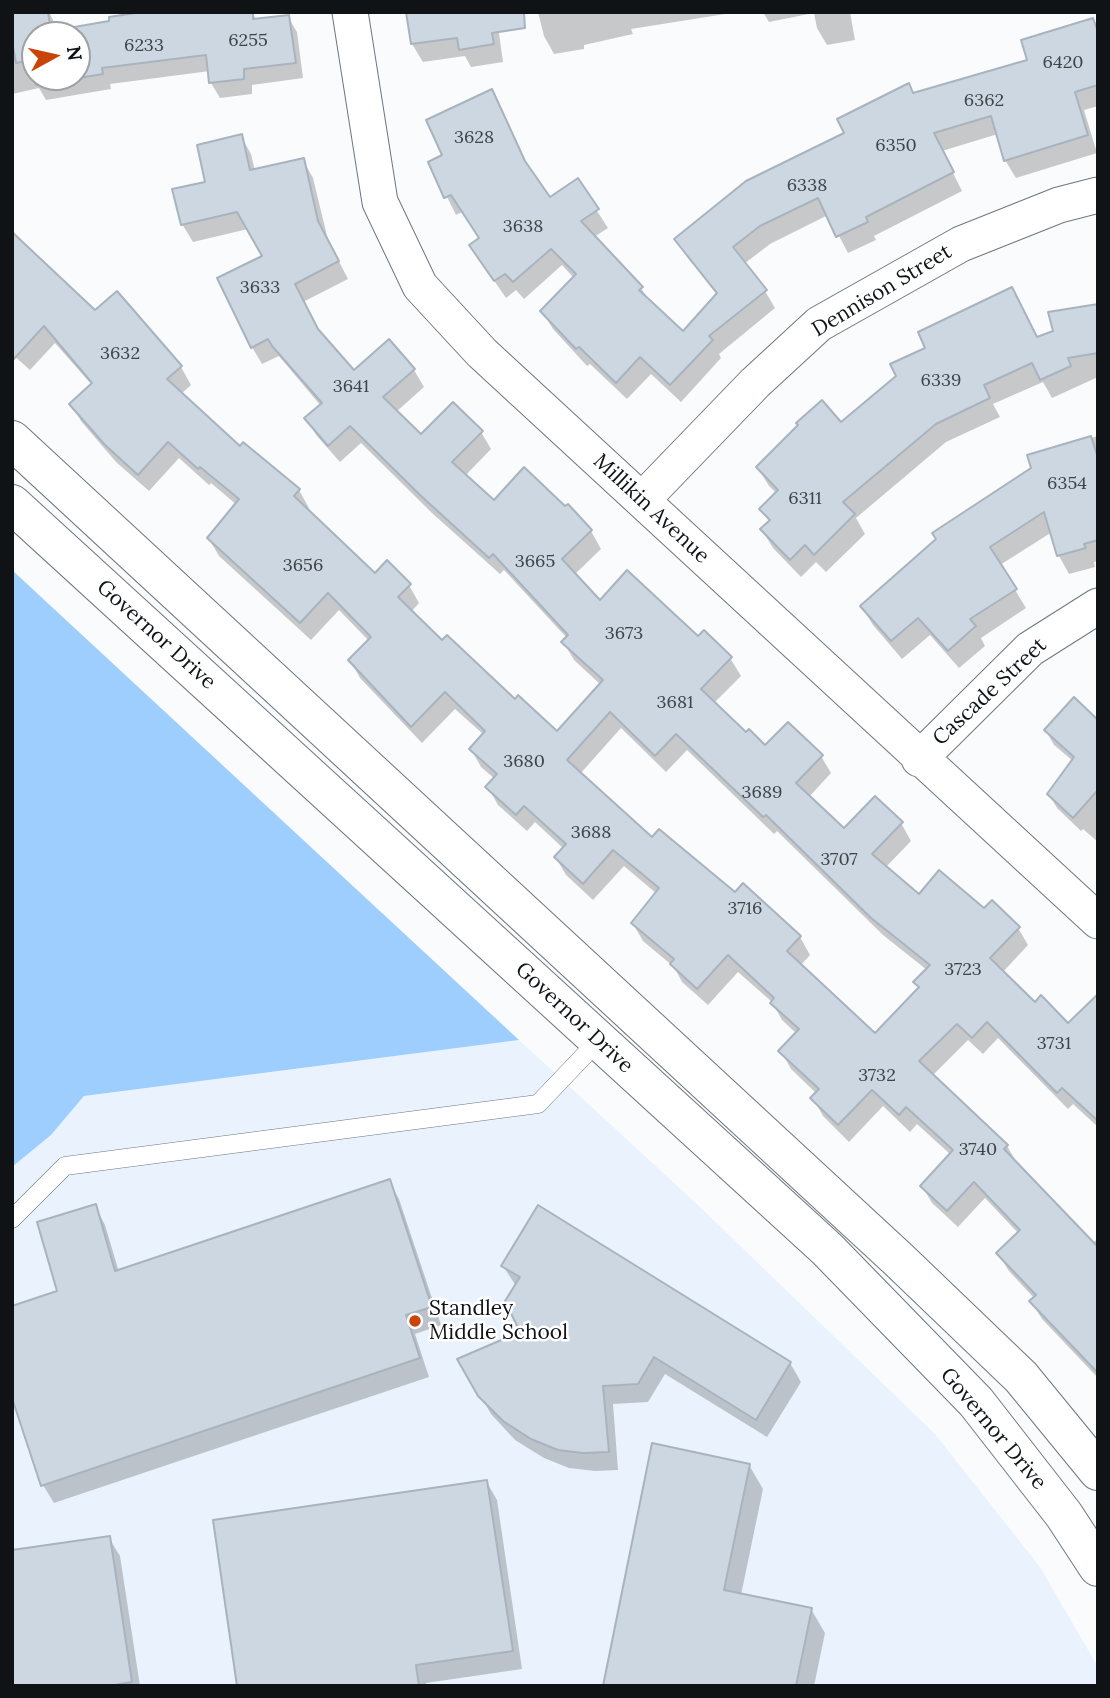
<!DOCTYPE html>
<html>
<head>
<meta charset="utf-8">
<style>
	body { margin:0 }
	#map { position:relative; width:1110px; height:1698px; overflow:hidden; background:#f9fbfd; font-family:Lora,serif }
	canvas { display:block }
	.frame { position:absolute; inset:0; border:14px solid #0f1316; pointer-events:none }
	.north { position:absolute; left:21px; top:21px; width:70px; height:70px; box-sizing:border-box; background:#fff; border:2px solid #9fa1a2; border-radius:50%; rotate:82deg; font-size:19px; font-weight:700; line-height:28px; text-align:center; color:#0f1316 }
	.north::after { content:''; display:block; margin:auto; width:24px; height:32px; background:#ca4407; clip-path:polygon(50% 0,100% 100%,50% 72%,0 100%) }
</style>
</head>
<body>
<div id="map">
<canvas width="1110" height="1698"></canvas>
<div class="frame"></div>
<div class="north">N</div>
</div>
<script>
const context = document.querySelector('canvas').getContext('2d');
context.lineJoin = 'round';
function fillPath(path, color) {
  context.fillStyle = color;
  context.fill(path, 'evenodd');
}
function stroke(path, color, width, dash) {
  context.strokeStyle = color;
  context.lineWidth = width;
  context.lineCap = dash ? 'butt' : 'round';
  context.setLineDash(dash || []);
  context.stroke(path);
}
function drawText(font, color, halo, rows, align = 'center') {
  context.font = font + ' Lora,serif';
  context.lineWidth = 5;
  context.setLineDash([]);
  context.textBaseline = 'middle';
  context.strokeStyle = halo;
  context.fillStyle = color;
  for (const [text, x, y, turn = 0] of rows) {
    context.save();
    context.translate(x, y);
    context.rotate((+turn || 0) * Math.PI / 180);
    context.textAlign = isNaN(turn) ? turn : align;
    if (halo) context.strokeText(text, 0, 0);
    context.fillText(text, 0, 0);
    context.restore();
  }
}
fillPath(new Path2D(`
	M 519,1040 L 700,1207 L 935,1434 L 1040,1567 L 1098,1667 L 1098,1686 L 12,1686 L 12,1167 L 51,1135 L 84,1096 Z`), '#eaf3fd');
fillPath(new Path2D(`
	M 12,570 L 519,1040 L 84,1096 L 51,1135 L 12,1167 Z`), '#9ecefe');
fillPath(new Path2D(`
	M 12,12 L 49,12 L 54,22 L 56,32 L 252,12 L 257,21 L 288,17 L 297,32 L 303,78 L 252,85 L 252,94 L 220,98 L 211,83 L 210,71 L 110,84 L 111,89 L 46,100 L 39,88 L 12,94 ZM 35,35 L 77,35 L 77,77 L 35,77 Z
	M 496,12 L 503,62 L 471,67 L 465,56 L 423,62 L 412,44 Z
	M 538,12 L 738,12 L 631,29 L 633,34 L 584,45 L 584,49 L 554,54 L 544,36 Z
	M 763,12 L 850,12 L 855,40 L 827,45 L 817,28 L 814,13 L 769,22 Z
	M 1092,20 L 1098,29 L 1098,106 L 1084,110 L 1097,153 L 1016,178 L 1005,160 L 998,134 L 942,151 L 962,191 L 874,236 L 876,240 L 848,253 L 828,215 L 770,244 L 744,264 L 765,291 L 775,308 L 719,354 L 721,358 L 681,402 L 651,374 L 627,399 L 590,364 L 587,366 L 553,329 L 542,311 L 574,278 L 562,265 L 524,299 L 516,290 L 506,298 L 482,263 L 480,239 L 462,212 L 456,215 L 430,163 L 445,156 L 491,91 L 530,172 L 550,199 L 577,180 L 608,228 L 594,237 L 641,288 L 650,302 L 683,333 L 717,295 L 687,257 L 676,239 L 913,95 L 1029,61 Z
	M 241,136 L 251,154 L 255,171 L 303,160 L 313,178 L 328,240 L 348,279 L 303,302 L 320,334 L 354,373 L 414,370 L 424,387 L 396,412 L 421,437 L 481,432 L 491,449 L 465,476 L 494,502 L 565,509 L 568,506 L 591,531 L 601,549 L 574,575 L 600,603 L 699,638 L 730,658 L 741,676 L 714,703 L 746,734 L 765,748 L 821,756 L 831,773 L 809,797 L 844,831 L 901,823 L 911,841 L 885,868 L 919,896 L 984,911 L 1018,928 L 1028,945 L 1002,973 L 1035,1004 L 1068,1026 L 1098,1009 L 1098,1127 L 1073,1104 L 1068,1109 L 998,1038 L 983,1054 L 968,1040 L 932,1076 L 1007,1146 L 1017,1163 L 1092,1244 L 1098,1238 L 1097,1377 L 1042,1319 L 1031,1301 L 1034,1298 L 1009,1271 L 998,1254 L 1019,1234 L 985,1198 L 958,1227 L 932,1203 L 922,1186 L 951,1155 L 917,1124 L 910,1132 L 883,1106 L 849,1142 L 823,1116 L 813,1098 L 817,1094 L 791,1069 L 781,1051 L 797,1034 L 782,1020 L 772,1002 L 738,972 L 708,1005 L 682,982 L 674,967 L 643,941 L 633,924 L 657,894 L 624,866 L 593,900 L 566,875 L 556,858 L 564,849 L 535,822 L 527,831 L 498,805 L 488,787 L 495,779 L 481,767 L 471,749 L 484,735 L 455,709 L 422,743 L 360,678 L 350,660 L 369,641 L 339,610 L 311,640 L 219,556 L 209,539 L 237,505 L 211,483 L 209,485 L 179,458 L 149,491 L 116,462 L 81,421 L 71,404 L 92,385 L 55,343 L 30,370 L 12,354 L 12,236 L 95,313 L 117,293 L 181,367 L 191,385 L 181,394 L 240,448 L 299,490 L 309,508 L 306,511 L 375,575 L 409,585 L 419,603 L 411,612 L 442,643 L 557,734 L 601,685 L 574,660 L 564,643 L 567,638 L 504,570 L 500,574 L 432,513 L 361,443 L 340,462 L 317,436 L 306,419 L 321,406 L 279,356 L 262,364 L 252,347 L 264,256 L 248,229 L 193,242 L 182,224 L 207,183 ZM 621,728 L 666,772 L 687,750 L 774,834 L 777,831 L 883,935 L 927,970 L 916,982 L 920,989 L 875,1035 L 800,966 L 810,955 L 800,937 L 743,885 L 735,894 L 652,840 L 580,774 Z
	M 1098,305 L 1098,377 L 1052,398 L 1043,382 L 993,404 L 1000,417 L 946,442 L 856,518 L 865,534 L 826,572 L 816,562 L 801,577 L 773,548 L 762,530 L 769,522 L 762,509 L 777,494 L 769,486 L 758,468 L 841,425 L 1055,332 Z
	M 1098,436 L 1098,561 L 1094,562 L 1095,567 L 1069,574 L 1059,556 L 1052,532 L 1000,565 L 1026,608 L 981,638 L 985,646 L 959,668 L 930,635 L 902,659 L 873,625 L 862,607 L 1033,468 L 1029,456 Z
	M 1098,723 L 1098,842 L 1083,829 L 1081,831 L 1057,808 L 1049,794 L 1073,761 L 1054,745 L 1046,731 Z
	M 389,1181 L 399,1199 L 441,1325 L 415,1334 L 429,1377 L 54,1503 L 43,1485 L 59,1292 L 95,1206 L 105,1225 L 119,1272 Z
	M 503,1266 L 790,1363 L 801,1382 L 767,1437 L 665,1374 L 648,1402 L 613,1404 L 618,1470 L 595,1471 L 569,1468 L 544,1458 L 515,1440 L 491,1414 L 460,1360 L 522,1333 L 516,1286 Z
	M 749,1465 L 763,1489 L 741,1595 L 811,1609 L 825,1633 L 814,1686 L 605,1686 Z
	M 486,1481 L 497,1500 L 522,1669 L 426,1683 L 426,1686 L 239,1686 Z
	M 109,1538 L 120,1556 L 140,1686 L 12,1686 Z`), '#0003');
const building = new Path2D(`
	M 12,12 L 48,12 L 51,31 L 109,21 L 109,17 L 142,12 L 253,12 L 253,19 L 289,15 L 296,63 L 244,69 L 244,79 L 209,83 L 206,55 L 102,68 L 103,74 L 36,85 L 31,60 L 16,63 L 12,41 ZM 35,35 L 77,35 L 77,77 L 35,77 Z
	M 406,12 L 524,12 L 525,28 L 492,33 L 494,44 L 459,50 L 457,38 L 411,44 Z
	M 1093,18 L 1098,32 L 1098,85 L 1075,92 L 1088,135 L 1004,161 L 991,116 L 934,133 L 954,172 L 866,217 L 868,222 L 836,237 L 818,198 L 760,226 L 733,247 L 767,290 L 709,336 L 713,340 L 670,385 L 640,357 L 616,383 L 579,347 L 576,349 L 540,311 L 576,274 L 551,249 L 513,282 L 505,274 L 494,281 L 469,245 L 479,238 L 451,195 L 444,198 L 428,162 L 442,155 L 426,120 L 492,89 L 525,161 L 550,197 L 578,178 L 599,209 L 581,221 L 643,287 L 639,290 L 683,331 L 717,293 L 674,239 L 746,181 L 844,133 L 837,119 L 909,83 L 913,93 L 1027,60 L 1021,40 Z
	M 242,134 L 250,170 L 304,158 L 318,221 L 339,261 L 295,284 L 318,329 L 354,370 L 389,339 L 415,369 L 383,397 L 421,434 L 453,402 L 483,431 L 452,462 L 494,500 L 524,467 L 565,506 L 568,504 L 592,530 L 562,559 L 600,600 L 627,570 L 698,636 L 704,630 L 732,657 L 701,689 L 746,732 L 749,729 L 765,745 L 788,722 L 823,755 L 796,783 L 844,828 L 875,796 L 903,822 L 872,854 L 919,894 L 939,870 L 984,908 L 992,900 L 1020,927 L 990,958 L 1035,1002 L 1041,995 L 1068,1023 L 1098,994 L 1098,1121 L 1062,1088 L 1057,1093 L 987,1022 L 972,1038 L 957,1024 L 919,1061 L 1008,1145 L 1004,1149 L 1098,1247 L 1098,1373 L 1029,1301 L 1036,1295 L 996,1253 L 1020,1230 L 974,1182 L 947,1211 L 920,1186 L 953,1150 L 906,1107 L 899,1115 L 872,1090 L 838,1125 L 810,1098 L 819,1089 L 778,1051 L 799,1029 L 770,1003 L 774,998 L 728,955 L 697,989 L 670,964 L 674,959 L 631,923 L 659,888 L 613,850 L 583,884 L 554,857 L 566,844 L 524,806 L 516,815 L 485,787 L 497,774 L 469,749 L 485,731 L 445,692 L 411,727 L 348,660 L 371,637 L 328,593 L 300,623 L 207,538 L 239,499 L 200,467 L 198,469 L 168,442 L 138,475 L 105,445 L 69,404 L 92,383 L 44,326 L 12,361 L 12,232 L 95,310 L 117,291 L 182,366 L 167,379 L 240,446 L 243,442 L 300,489 L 294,496 L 375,573 L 387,560 L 411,584 L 398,597 L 442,640 L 447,635 L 515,699 L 518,695 L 557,731 L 603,680 L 561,642 L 568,635 L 493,554 L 489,558 L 420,495 L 350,426 L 328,446 L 304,418 L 322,403 L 272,346 L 268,339 L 251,348 L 217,278 L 262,256 L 237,212 L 181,225 L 172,189 L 205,182 L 197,145 ZM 610,712 L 655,756 L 676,734 L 763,817 L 766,815 L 871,918 L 930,965 L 913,982 L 919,987 L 875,1033 L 787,951 L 801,936 L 743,883 L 735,892 L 659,829 L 652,837 L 567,760 Z
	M 1012,287 L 1037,337 L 1053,331 L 1048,312 L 1098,304 L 1098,353 L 1068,358 L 1071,366 L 1040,380 L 1032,363 L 984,385 L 990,398 L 936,424 L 843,502 L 855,514 L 814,555 L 805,545 L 790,560 L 760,529 L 770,520 L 759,509 L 778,490 L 756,467 L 798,425 L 796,423 L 822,400 L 841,422 L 896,376 L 890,364 L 925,348 L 918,332 Z
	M 1091,436 L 1098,458 L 1098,540 L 1084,544 L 1086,548 L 1057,556 L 1044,512 L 990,547 L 1017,589 L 970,619 L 976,626 L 948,651 L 918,618 L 891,641 L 860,606 L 936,539 L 932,533 L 1031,468 L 1027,455 Z
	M 1074,697 L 1098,720 L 1098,790 L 1073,818 L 1047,794 L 1074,757 L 1044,730 Z
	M 390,1179 L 432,1307 L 406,1315 L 420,1358 L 41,1486 L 12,1398 L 12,1306 L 57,1291 L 37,1222 L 96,1204 L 115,1271 Z
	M 538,1205 L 791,1362 L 756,1420 L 654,1357 L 638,1384 L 603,1386 L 609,1452 L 583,1453 L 558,1450 L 531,1439 L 503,1421 L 478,1396 L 457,1359 L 520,1332 L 505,1301 L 520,1277 L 501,1266 Z
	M 652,1443 L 750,1464 L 724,1590 L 812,1608 L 796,1686 L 603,1686 Z
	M 487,1480 L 513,1651 L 416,1665 L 419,1686 L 237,1686 L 213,1520 Z
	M 110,1536 L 132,1682 L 109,1686 L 12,1686 L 12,1550 Z`);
fillPath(building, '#cdd7e2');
stroke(building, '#a9b3bd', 2);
const lane = new Path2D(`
	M 12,1219 L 65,1166 L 538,1104 L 598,1041`);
const street = new Path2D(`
	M 350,12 L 380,202 L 420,286 L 482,353 L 1098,921
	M 642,500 L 755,383 L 819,324 L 961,244 L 1059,205 L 1098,195
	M 919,759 L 1030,649 L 1098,606`);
const secondary = new Path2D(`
	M 12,440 L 899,1260 L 1021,1377 L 1098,1471
	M 12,504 L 827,1249 L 976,1402 L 1064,1515 L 1098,1567`);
stroke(lane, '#6e7780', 19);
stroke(street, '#6e7780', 37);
stroke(secondary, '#6e7780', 40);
stroke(lane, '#fff', 18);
stroke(street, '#fff', 35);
stroke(secondary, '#fff', 38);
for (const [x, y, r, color] of [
	[415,1321,7,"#ca4407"]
]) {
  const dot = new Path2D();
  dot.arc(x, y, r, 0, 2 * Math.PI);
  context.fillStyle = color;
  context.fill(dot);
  stroke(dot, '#fff', 2.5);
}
drawText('18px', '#3e4449', null, [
	["6255",248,41],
	["6233",144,46],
	["6420",1063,63],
	["6362",984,101],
	["3628",474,138],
	["6350",896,146],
	["6338",807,186],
	["3638",523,227],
	["3633",260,288],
	["3632",120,354],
	["6339",941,381],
	["3641",351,387],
	["6354",1067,484],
	["6311",805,499],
	["3665",535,562],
	["3656",303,566],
	["3673",624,634],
	["3681",675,703],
	["3680",524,762],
	["3689",762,793],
	["3688",591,833],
	["3707",839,860],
	["3716",745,909],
	["3723",963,970],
	["3731",1054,1044],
	["3732",877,1076],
	["3740",978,1150]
]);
drawText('21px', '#0f1316', '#fff', [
	["Dennison Street",882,291,-31],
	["Millikin Avenue",651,509,43],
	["Governor Drive",156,635,42],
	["Cascade Street",990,692,-43],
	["Governor Drive",574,1018,43],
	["Governor Drive",993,1429,50]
]);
drawText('21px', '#0f1316', '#fff', [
	["Standley",429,1309],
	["Middle School",429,1333]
], 'left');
</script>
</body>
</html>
